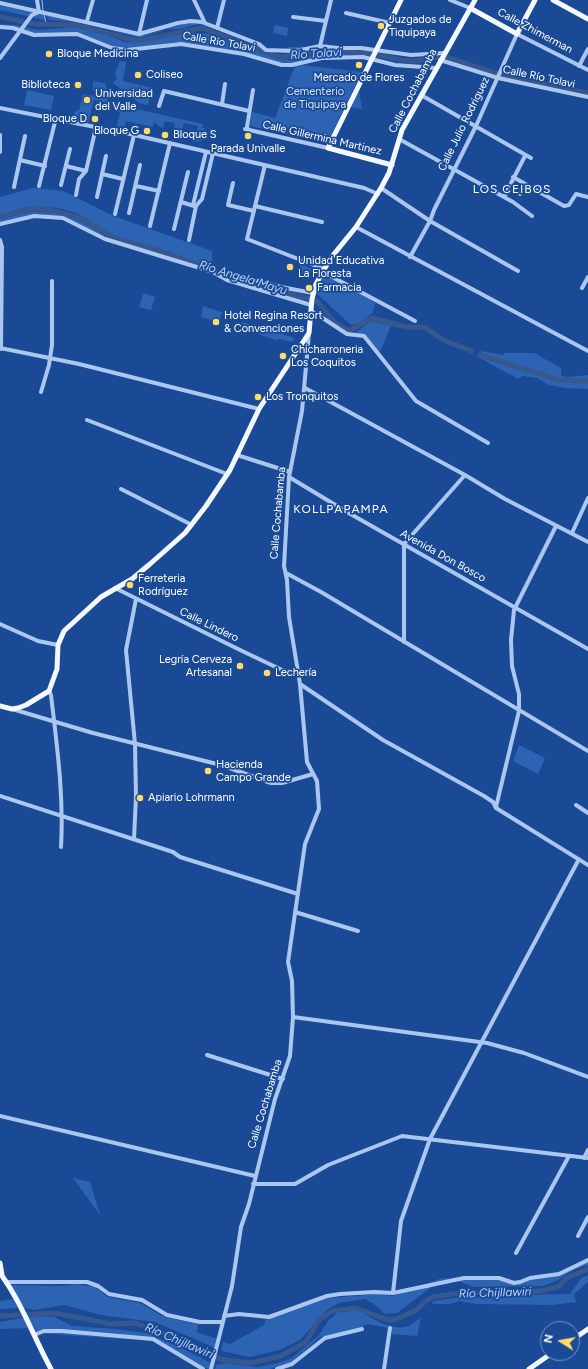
<!DOCTYPE html>
<html>
<head>
<meta charset="utf-8">
<style>
	body { margin:0 }
	#map { position:relative; width:588px; height:1369px; overflow:hidden; background:#1a4a95; font-family:Figtree,sans-serif }
	canvas { display:block }
	.north { position:absolute; left:540px; top:1321px; width:40px; height:40px; box-sizing:border-box; background:#1a4a95; border:1px solid #7692bf; border-radius:50%; rotate:281deg; font-size:11px; font-weight:700; line-height:16px; text-align:center; color:#fff }
	.north::after { content:''; display:block; margin:auto; width:14px; height:18px; background:#ffdb6a; clip-path:polygon(50% 0,100% 100%,50% 72%,0 100%) }
</style>
</head>
<body>
<div id="map">
<canvas width="588" height="1369"></canvas>
<div class="north">N</div>
</div>
<script>
const context = document.querySelector('canvas').getContext('2d');
context.lineJoin = 'round';
function fillPath(path, color) {
  context.fillStyle = color;
  context.fill(path, 'evenodd');
}
function stroke(path, color, width, dash) {
  context.strokeStyle = color;
  context.lineWidth = width;
  context.lineCap = dash ? 'butt' : 'round';
  context.setLineDash(dash || []);
  context.stroke(path);
}
function drawText(font, color, halo, rows, align = 'center') {
  context.font = font + ' Figtree,sans-serif';
  context.lineWidth = 3.5;
  context.setLineDash([]);
  context.textBaseline = 'middle';
  context.strokeStyle = halo;
  context.fillStyle = color;
  for (const [text, x, y, turn = 0] of rows) {
    context.save();
    context.translate(x, y);
    context.rotate((+turn || 0) * Math.PI / 180);
    context.textAlign = isNaN(turn) ? turn : align;
    if (halo) context.strokeText(text, 0, 0);
    context.fillText(text, 0, 0);
    context.restore();
  }
}
fillPath(new Path2D(`
	M 0,5 L 38,12 L 43,14 L 44,20 L 0,10 Z
	M 45,14 L 139,35 L 145,35 L 188,23 L 200,22 L 259,45 L 266,50 L 282,52 L 288,47 C 302,47 364,45 372,53 L 357,50 L 347,51 L 330,49 L 305,51 L 298,54 L 267,52 L 237,37 L 199,24 L 180,29 L 168,29 L 140,38 L 78,22 L 49,20 Z
	M 0,24 L 17,25 L 37,30 L 74,27 L 98,32 L 125,42 L 137,42 L 189,32 L 209,34 L 278,59 L 292,60 L 320,53 L 371,55 L 321,56 L 291,64 L 282,64 L 187,43 L 177,42 L 128,49 L 114,47 L 79,33 L 32,34 L 0,26 Z
	M 275,25 L 288,28 L 287,36 L 273,33 Z
	M 120,61 L 126,62 L 123,81 L 152,88 L 148,105 L 139,103 L 113,83 L 117,79 L 115,73 Z
	M 302,65 L 362,72 L 327,143 L 250,126 L 252,112 L 275,118 L 295,66 Z
	M 95,81 L 106,84 L 106,93 L 93,91 L 93,82 Z
	M 27,90 L 54,96 L 51,110 L 24,105 Z
	M 359,90 L 362,109 L 350,107 Z
	M 83,94 L 108,98 L 107,103 L 94,100 L 88,123 L 73,120 L 74,112 L 79,110 Z
	M 121,103 L 132,108 L 203,124 L 202,128 L 205,128 L 202,141 L 192,142 L 193,134 L 196,134 L 198,126 L 184,123 L 181,133 L 174,131 L 175,123 L 165,121 L 163,129 L 154,122 L 153,127 L 126,121 L 123,131 L 116,130 L 120,112 L 115,111 L 117,104 Z
	M 33,188 L 64,191 L 111,215 L 212,251 L 212,267 L 122,239 C 107,233 96,224 82,216 C 68,209 45,205 30,207 C 20,208 10,212 0,215 L 0,197 Z
	M 29,212 C 63,210 80,220 107,237 L 58,216 L 33,214 L 0,222 L 0,219 Z
	M 301,264 L 312,269 L 309,276 L 298,272 Z
	M 325,274 L 376,303 L 372,313 L 360,323 L 351,325 L 315,292 Z
	M 143,293 L 155,297 L 151,310 L 139,307 Z
	M 203,306 L 222,312 L 219,322 L 201,317 Z
	M 371,321 L 391,326 L 379,354 L 365,335 L 355,333 Z
	M 243,322 L 292,337 L 294,339 L 292,342 L 279,339 L 276,340 L 258,334 L 260,330 L 242,324 Z
	M 481,351 L 503,355 L 505,353 L 534,353 L 561,368 L 561,376 L 569,377 L 588,375 L 588,389 L 566,388 L 548,385 L 538,378 L 523,376 L 518,379 L 478,357 Z
	M 519,745 L 545,758 L 538,774 L 513,761 Z
	M 73,1178 L 90,1182 L 100,1215 Z
	M 588,1262 L 588,1265 L 575,1269 L 558,1280 L 543,1286 L 474,1287 L 458,1281 L 443,1281 L 434,1285 L 397,1313 L 385,1314 L 374,1304 L 365,1299 L 339,1303 L 328,1309 L 300,1340 L 279,1350 L 250,1357 L 221,1351 L 223,1342 L 230,1344 L 264,1325 L 266,1319 L 329,1298 L 378,1294 L 392,1296 L 411,1291 L 442,1278 L 476,1280 L 494,1279 L 514,1284 L 540,1276 L 560,1275 Z
	M 588,1275 L 588,1282 L 574,1294 L 576,1302 L 552,1305 L 477,1304 L 459,1301 L 450,1304 L 432,1304 L 433,1301 L 468,1296 L 498,1299 L 520,1295 L 570,1294 L 581,1278 Z
	M 76,1284 L 95,1287 L 108,1297 L 140,1303 L 164,1317 L 198,1324 L 197,1332 L 217,1339 L 215,1348 L 155,1322 L 101,1315 L 64,1305 L 34,1310 L 23,1308 L 11,1285 L 61,1286 Z
	M 13,1299 L 18,1308 L 0,1309 L 0,1301 Z
	M 358,1310 C 371,1318 393,1332 408,1326 C 413,1325 417,1320 421,1317 L 417,1336 L 392,1334 L 388,1328 L 368,1324 L 352,1331 L 320,1337 L 291,1362 L 270,1369 L 215,1369 L 216,1365 L 225,1363 L 257,1367 L 275,1364 L 292,1358 L 319,1335 L 328,1321 L 338,1312 Z
	M 33,1316 L 55,1317 L 72,1326 L 115,1329 L 146,1333 L 180,1347 L 211,1363 L 209,1369 L 186,1361 L 155,1341 L 37,1333 L 31,1323 L 30,1328 L 0,1329 L 0,1322 Z`), '#2d63b3');
stroke(new Path2D(`
	M 42,0 L 43,11
	M 44,14 L 46,24`), '#9ec1f2', 1);
stroke(new Path2D(`
	M 0,17 L 35,24 L 76,25 L 137,41 L 202,28 L 280,57 C 294,57 306,54 319,52 C 334,50 351,51 365,53 C 382,54 397,61 413,61 C 425,61 435,56 446,57 L 504,76 L 588,93
	M 0,217 L 30,209 L 51,210 L 80,218 L 116,239 L 161,251 L 234,278 L 317,301 L 335,323 L 349,331 L 372,318 L 406,327 L 424,327 L 445,341 L 472,351
	M 480,355 L 559,380 L 588,381
	M 0,1316 L 55,1313 L 111,1324 L 135,1323 L 170,1336 L 215,1357 L 224,1360 L 251,1363 L 281,1356 L 306,1342 L 319,1320 L 332,1311 L 356,1308 L 385,1319 L 394,1320 L 415,1311 L 427,1300 L 433,1297 L 459,1293 L 541,1291 L 558,1287 L 567,1278 L 588,1269`), '#36588f', 5);
stroke(new Path2D(`
	M 194,0 L 205,23
	M 450,0 L 470,8
	M 0,3 L 139,34 L 178,23 L 191,21 L 202,22 L 259,44 L 266,50 L 296,51 L 320,46 L 338,48 L 361,48 L 411,55 L 444,53
	M 346,13 L 390,23
	M 293,17 L 326,21
	M 87,21 L 93,0
	M 0,27 L 13,28 L 34,35 L 77,34 L 112,48 L 127,50 L 181,44 L 244,54 L 282,65 L 292,65 L 322,58 L 363,57 L 395,65 L 436,68
	M 217,28 L 224,0
	M 139,34 L 147,0
	M 320,46 L 331,0
	M 0,58 L 32,15 L 39,12 L 37,0
	M 440,60 L 498,78 L 588,97
	M 579,66 L 588,49
	M 421,95 L 531,158
	M 222,104 L 225,84
	M 159,106 L 164,91 L 249,111
	M 0,108 L 130,134 L 364,188 L 378,194
	M 245,129 L 328,148
	M 248,130 L 247,127 L 253,90
	M 0,135 L 0,152
	M 399,139 L 513,202 L 532,216
	M 20,160 L 45,166
	M 265,165 L 247,239 L 324,269
	M 66,166 L 86,171
	M 102,174 L 123,179
	M 513,177 L 564,206 L 569,205 L 576,194 L 588,197
	M 233,183 L 228,205 L 254,211
	M 61,185 L 70,149
	M 39,186 L 56,118
	M 136,186 L 159,191
	M 14,187 L 25,136
	M 381,188 L 430,221 L 518,271
	M 520,194 L 524,184
	M 76,195 L 79,179 L 86,171 L 96,127
	M 97,197 L 106,156
	M 504,197 L 525,156
	M 181,202 L 194,206
	M 193,205 L 206,152
	M 255,206 L 322,222
	M 129,213 L 140,165
	M 115,214 L 134,135
	M 0,224 L 34,216 L 63,218 L 105,239 L 213,272 L 227,280 L 311,305
	M 150,226 L 170,143
	M 356,227 L 588,351
	M 174,229 L 188,172
	M 0,240 L 2,247 L 1,349
	M 189,240 L 196,206 L 202,199 L 213,153
	M 410,257 L 430,221 L 434,210 L 476,126 L 517,34 L 588,70
	M 323,272 L 415,321
	M 235,275 L 281,287 L 313,293
	M 582,288 L 588,277
	M 311,312 L 315,313 L 347,334 L 364,336 L 416,401 L 488,443
	M 0,348 L 79,364 L 259,409
	M 305,388 L 465,475 L 505,499 L 588,542
	M 41,392 L 49,365 L 52,345 L 52,281
	M 87,420 L 227,474
	M 237,455 L 290,472
	M 289,477 L 347,512 L 588,649
	M 121,489 L 192,525
	M 572,533 L 588,498
	M 286,573 L 321,592 L 588,751
	M 115,588 L 238,649 L 282,670 L 297,675
	M 0,624 L 38,641 L 58,645
	M 404,642 L 404,544 L 465,475
	M 300,684 L 383,740 L 484,796 L 493,802 L 496,808 L 588,865
	M 49,691 L 51,695 C 57,746 64,796 61,847
	M 12,709 L 93,733 L 221,765 L 271,783 L 282,783 L 313,774
	M 0,796 L 173,852 L 180,857 L 298,894
	M 576,805 L 588,813
	M 496,807 L 519,711 L 519,694 L 512,666 L 511,640 L 514,610 L 556,526
	M 134,839 L 136,796 L 135,744 L 126,650 L 136,599
	M 295,912 L 358,931
	M 293,1017 L 487,1043 L 524,1053 L 588,1077
	M 207,1055 L 283,1079
	M 0,1116 L 255,1176
	M 584,1158 L 588,1150
	M 253,1184 L 295,1184 L 328,1165 L 402,1136 L 588,1158
	M 578,1236 L 588,1217
	M 516,1253 L 569,1156
	M 6,1282 L 87,1282 L 98,1286 L 109,1294 L 142,1300 L 167,1315 L 200,1322 L 223,1322
	M 393,1293 L 401,1221 L 430,1139 L 579,859
	M 224,1316 L 239,1314 L 269,1317 L 327,1296 L 340,1294 L 374,1292 L 393,1293 L 464,1278 L 499,1278 L 514,1283 L 520,1282 L 530,1278 L 559,1274 L 588,1260
	M 34,1335 L 44,1331 L 62,1331 L 153,1339 L 203,1369
	M 211,1369 L 232,1286 L 241,1227 L 249,1204 L 275,1099 L 290,1056 L 293,1017 L 292,981 L 288,962 L 305,844 L 319,809 L 317,781 L 307,762 L 300,684 L 289,617 L 287,580 L 284,566 L 289,477 L 302,411 L 309,333
	M 277,1369 L 292,1364 L 325,1338 L 362,1329
	M 384,1369 L 390,1328`), '#abc7f0', 4);
stroke(new Path2D(`
	M 553,0 L 588,19
	M 470,8 L 517,34 L 535,0
	M 392,165 L 328,148 L 401,0
	M 300,347 L 308,348
	M 0,706 L 12,709 L 18,708 L 26,705 L 49,691 L 57,669 L 58,645 L 64,631 L 101,597 L 132,579 L 150,564 L 185,533 L 206,506 L 230,470 L 259,409 L 309,333 L 312,299 L 316,284 L 330,259 L 356,227 L 381,188 L 389,173 L 402,130 L 475,0
	M 0,1263 L 2,1275
	M 0,1273 C 22,1303 34,1338 51,1369
	M 572,1340 L 588,1329
	M 529,1369 L 552,1353`), '#f4f8ff', 5);
for (const [x, y, r, color] of [
	[381,26,4,"#ffdb6a"],
	[49,54,4,"#ffdb6a"],
	[359,65,4,"#ffdb6a"],
	[138,75,4,"#ffdb6a"],
	[78,85,4,"#ffdb6a"],
	[87,100,4,"#ffdb6a"],
	[95,119,4,"#ffdb6a"],
	[147,131,4,"#ffdb6a"],
	[165,135,4,"#ffdb6a"],
	[248,136,4,"#ffdb6a"],
	[290,267,4,"#ffdb6a"],
	[309,288,4,"#ffdb6a"],
	[216,322,4,"#ffdb6a"],
	[283,356,4,"#ffdb6a"],
	[258,397,4,"#ffdb6a"],
	[130,585,4,"#ffdb6a"],
	[240,666,4,"#ffdb6a"],
	[267,673,4,"#ffdb6a"],
	[208,771,4,"#ffdb6a"],
	[140,798,4,"#ffdb6a"]
]) {
  const dot = new Path2D();
  dot.arc(x, y, r, 0, 2 * Math.PI);
  context.fillStyle = color;
  context.fill(dot);
  stroke(dot, '#1a4a95', 1.5);
}
drawText('11px', '#fff', '#1a4a95', [
	["Juzgados de",389,20],
	["Tiquipaya",389,33],
	["Bloque Medicina",57,54],
	["Coliseo",146,75],
	["Mercado de Flores",359,78,"center"],
	["Biblioteca",70,85,"right"],
	["Universidad",95,94],
	["del Valle",95,107],
	["Bloque D",87,119,"right"],
	["Bloque G",139,131,"right"],
	["Bloque S",173,135],
	["Parada Univalle",248,149,"center"],
	["Unidad Educativa",298,261],
	["La Floresta",298,274],
	["Farmacia",317,288],
	["Hotel Regina Resort",224,316],
	["& Convenciones",224,329],
	["Chicharroneria",291,350],
	["Los Coquitos",291,363],
	["Los Tronquitos",266,397],
	["Ferreteria",138,579],
	["Rodríguez",138,592],
	["Legría Cerveza",232,660,"right"],
	["Artesanal",232,673,"right"],
	["Lechería",275,673],
	["Hacienda",216,765],
	["Campo Grande",216,778],
	["Apiario Lohrmann",148,798]
], 'left');
drawText('11px', '#fff', '#1a4a95', [
	["Calle Zhimerman",535,31,28],
	["Calle Río Tolavi",219,42,10],
	["Calle Río Tolavi",539,77,12],
	["Calle Cochabamba",413,91,-63],
	["Calle Julio Rodriguez",464,124,-64],
	["Calle Gillermina Martinez",322,138,13],
	["Calle Cochabamba",278,513,-85],
	["Avenida Don Bosco",443,556,29],
	["Calle Lindero",209,625,26],
	["Calle Cochabamba",265,1104,-73]
]);
drawText('11px', '#d2e3fb', '#1a4a95', [
	["Cementerio",315,92],
	["de Tiquipaya",315,105]
]);
drawText('italic 12px', '#b8d1f7', '#1a4a95', [
	["Río Tolavi",316,54,-4],
	["Río Angela Mayu",243,278,17],
	["Río Chijllawiri",495,1293,-2],
	["Río Chijllawiri",179,1341,23]
]);
context.letterSpacing = '1px';
drawText('12px', '#fff', '#1a4a95', [
	["LOS CEIBOS",512,189],
	["KOLLPAPAMPA",341,509]
]);
context.letterSpacing = '0px';
</script>
</body>
</html>
